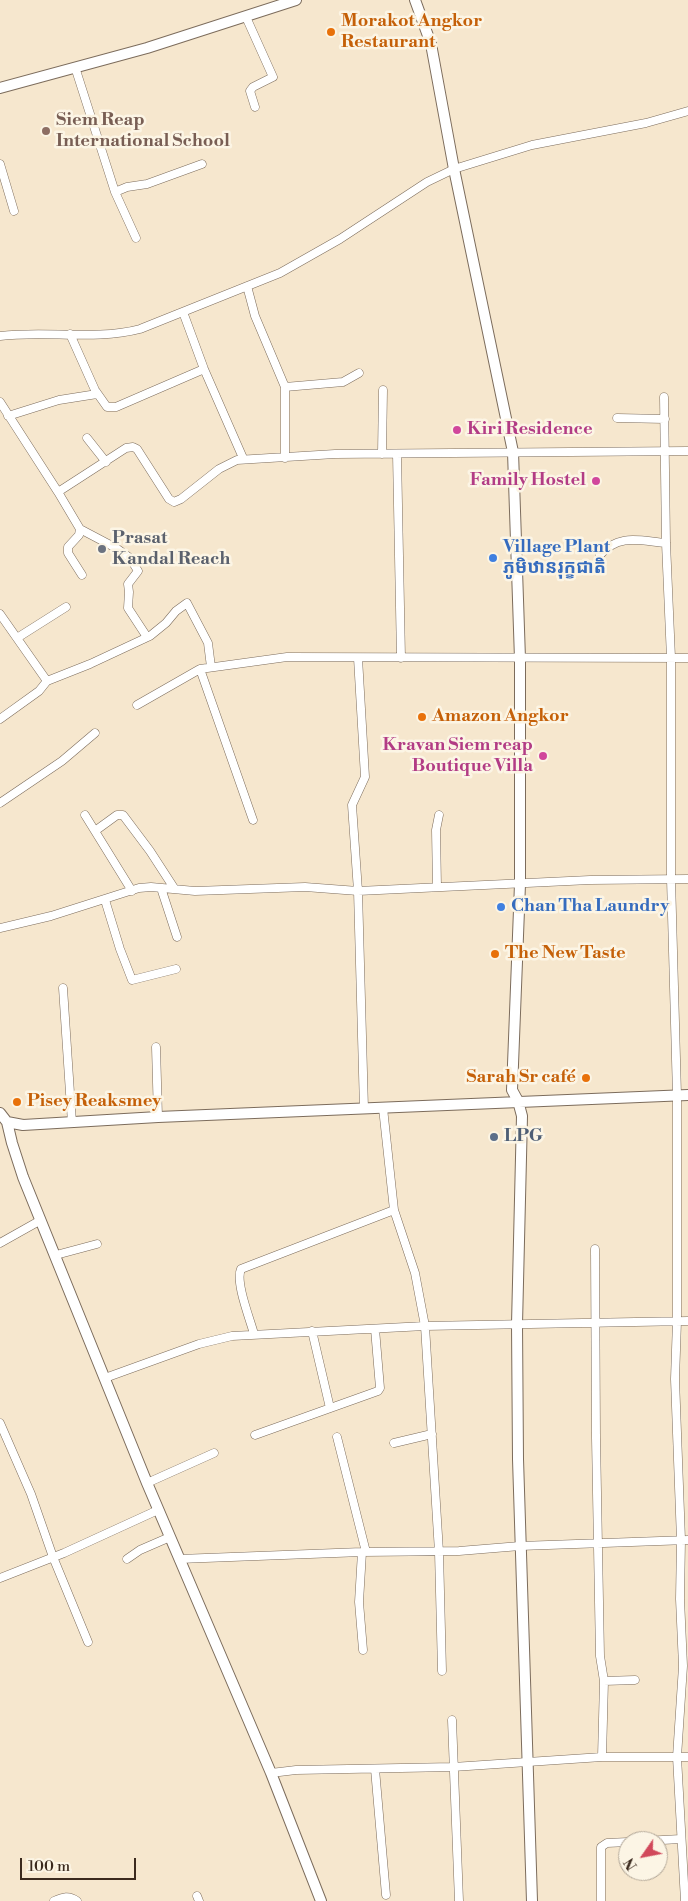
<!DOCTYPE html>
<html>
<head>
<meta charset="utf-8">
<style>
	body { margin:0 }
	#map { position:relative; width:688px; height:1901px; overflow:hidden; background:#f6e7ce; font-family:"Libre Bodoni",serif }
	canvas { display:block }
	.north { position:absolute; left:618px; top:1831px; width:50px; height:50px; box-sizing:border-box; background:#fcf5e5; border:1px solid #afa495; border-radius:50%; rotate:237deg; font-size:14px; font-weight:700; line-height:20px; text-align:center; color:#3b2a1e }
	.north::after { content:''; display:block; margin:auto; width:18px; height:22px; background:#d1495b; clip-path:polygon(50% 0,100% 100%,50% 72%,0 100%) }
	.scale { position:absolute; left:20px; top:1858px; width:116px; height:22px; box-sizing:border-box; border:2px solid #3b2a1e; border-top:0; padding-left:6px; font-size:15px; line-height:18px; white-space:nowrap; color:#3b2a1e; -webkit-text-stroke:4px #fcf5e5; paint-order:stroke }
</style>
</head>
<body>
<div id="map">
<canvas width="688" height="1901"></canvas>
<div class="north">N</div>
<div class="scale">100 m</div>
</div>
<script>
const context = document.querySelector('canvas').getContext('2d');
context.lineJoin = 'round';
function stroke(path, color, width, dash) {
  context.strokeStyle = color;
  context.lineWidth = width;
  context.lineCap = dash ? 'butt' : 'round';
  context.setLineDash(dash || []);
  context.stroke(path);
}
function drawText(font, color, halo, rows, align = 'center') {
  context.font = font + ' "Libre Bodoni","Noto Sans Khmer",serif';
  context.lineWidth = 5;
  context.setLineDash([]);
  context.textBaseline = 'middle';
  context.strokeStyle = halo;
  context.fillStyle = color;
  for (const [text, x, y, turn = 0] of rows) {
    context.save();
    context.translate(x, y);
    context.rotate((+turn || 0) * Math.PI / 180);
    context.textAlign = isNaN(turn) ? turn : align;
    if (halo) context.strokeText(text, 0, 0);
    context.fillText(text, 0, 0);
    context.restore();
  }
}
const street = new Path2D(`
	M 246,17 L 273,77 L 253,87 L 250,91 L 255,107
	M 75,67 L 115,192 L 136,238
	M 0,164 L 14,211
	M 115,192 L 127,187 L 147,184 L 202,164
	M 247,286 L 255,316 L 285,387 L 285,458
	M 183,312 L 204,369 L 243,458
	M 70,334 L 95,390 L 107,407 L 116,407 L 204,369
	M 0,336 C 46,330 95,341 140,329 L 280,273 L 340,239 L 427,182 L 454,169 L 532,145 L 646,123 L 688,111
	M 285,387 L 343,382 L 359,373
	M 664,397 L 666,543 L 671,658 L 671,879 L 677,1095 L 677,1321 L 675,1379 L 681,1540 L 680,1599 L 683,1666 L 677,1757 L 685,1901
	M 0,402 L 58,492 L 80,529 L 116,548 L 130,558 L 138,571 L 128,584 L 129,592 L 128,608 L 147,637
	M 8,416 L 59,400 L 97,394
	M 617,418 L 665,419
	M 87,438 L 106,462
	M 382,454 L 383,390
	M 397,454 L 401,658
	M 58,492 L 126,448 L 133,447 L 137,449 L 169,499 L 174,502 L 181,499 L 219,469 L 237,460 L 335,454 L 688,451
	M 80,529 L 79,535 L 68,547 L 68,553 L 82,575
	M 600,555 C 619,533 640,541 666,543
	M 0,614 L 47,681
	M 17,638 L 66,607
	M 358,658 L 365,777 L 352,805 L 358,891 L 364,1109
	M 200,669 L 253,820
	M 137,705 L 200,669 L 287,657 L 688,658
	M 0,719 L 39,691 L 47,681 L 90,664 L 150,636 L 166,623 L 176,611 L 187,603 L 208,643 L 211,667
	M 0,803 L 62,761 L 95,733
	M 85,815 L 132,891
	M 95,831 L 117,815 L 123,815 L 150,851 L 174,888
	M 437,887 L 436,830 L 439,815
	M 161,888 L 177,937
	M 105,900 L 120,949 L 132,980 L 176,969
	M 0,928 L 51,916 L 139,888 L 151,887 L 195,891 L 305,887 L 358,891 L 590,880 L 688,879
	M 63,988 L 72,1123
	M 156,1047 L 158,1117
	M 383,1108 L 394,1210 L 415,1273 L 425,1326 L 439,1552 L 442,1671
	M 0,1243 L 41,1220
	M 595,1249 L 596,1438 L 600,1656 L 604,1681 L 602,1757
	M 56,1255 L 97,1244
	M 312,1331 L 330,1408
	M 254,1334 C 250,1319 235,1282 241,1269 L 394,1210
	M 105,1378 L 199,1344 L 232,1336 L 425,1326 L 688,1321
	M 0,1423 L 31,1494 L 53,1557 L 88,1642
	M 255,1435 L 378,1391 L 380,1388 L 375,1329
	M 337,1437 L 366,1552
	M 394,1443 L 432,1434
	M 147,1483 L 214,1453
	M 362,1552 L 359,1602 L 363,1650
	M 127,1559 L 140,1550 L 170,1537
	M 179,1559 L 362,1552 L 459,1551 L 520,1546 L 688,1540
	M 0,1578 L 64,1553 L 158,1510
	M 604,1681 L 635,1680
	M 452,1720 L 459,1901
	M 375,1769 L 386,1895
	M 271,1773 L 296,1770 L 453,1767 L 602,1757 L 688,1757
	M 644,1841 L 681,1839
	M 197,1896 L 199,1901
	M 54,1901 C 63,1897 69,1895 77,1901
	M 601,1901 L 601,1847 L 607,1843 L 628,1842`);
const secondary = new Path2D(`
	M 415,0 L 431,44 L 454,169 L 513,452 L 520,659 L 520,884 L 512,1090 L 518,1101 L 522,1116 L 517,1324 L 518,1459 L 532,1901
	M 0,88 L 147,48 L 296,0
	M 0,1113 L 7,1122 L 23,1125 L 158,1117 L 688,1095
	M 7,1122 L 12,1143 L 23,1177 L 147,1483 L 271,1773 L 321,1901`);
stroke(street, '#7c6c5c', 9);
stroke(secondary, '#7c6c5c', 12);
stroke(street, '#fff', 8);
stroke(secondary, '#fff', 10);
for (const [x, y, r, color] of [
	[331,32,5,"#e8710a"],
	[46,131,5,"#8d6e63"],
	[457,430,5,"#d1479c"],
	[596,481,5,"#d1479c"],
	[102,549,5,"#6b7280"],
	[493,558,5,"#3f7fe0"],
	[422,717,5,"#e8710a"],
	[543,756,5,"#d1479c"],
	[501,907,5,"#3f7fe0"],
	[495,954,5,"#e8710a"],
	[586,1078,5,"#e8710a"],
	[17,1102,5,"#e8710a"],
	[494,1137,5,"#5c6f8a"]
]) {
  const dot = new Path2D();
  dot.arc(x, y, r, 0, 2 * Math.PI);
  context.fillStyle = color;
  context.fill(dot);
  stroke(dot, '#fcf5e5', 2);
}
drawText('bold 18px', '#c56008', '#fcf5e5', [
	["Morakot Angkor",341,22],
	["Restaurant",341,43],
	["Amazon Angkor",432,717],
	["The New Taste",505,954],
	["Sarah Sr café",576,1078,"right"],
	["Pisey Reaksmey",27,1102]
], 'left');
drawText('bold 18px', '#785e54', '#fcf5e5', [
	["Siem Reap",56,121],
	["International School",56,142]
], 'left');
drawText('bold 18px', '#b23c85', '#fcf5e5', [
	["Kiri Residence",467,430,"left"],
	["Family Hostel",586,481],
	["Kravan Siem reap",533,746],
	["Boutique Villa",533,767]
], 'right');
drawText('bold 18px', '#5b616d', '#fcf5e5', [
	["Prasat",112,539],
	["Kandal Reach",112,560]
], 'left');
drawText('bold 18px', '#366cbe', '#fcf5e5', [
	["Village Plant",503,548],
	["ភូមិឋានរុក្ខជាតិ",503,569],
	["Chan Tha Laundry",511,907]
], 'left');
drawText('bold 18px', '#4e5e75', '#fcf5e5', [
	["LPG",504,1137]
], 'left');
</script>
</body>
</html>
